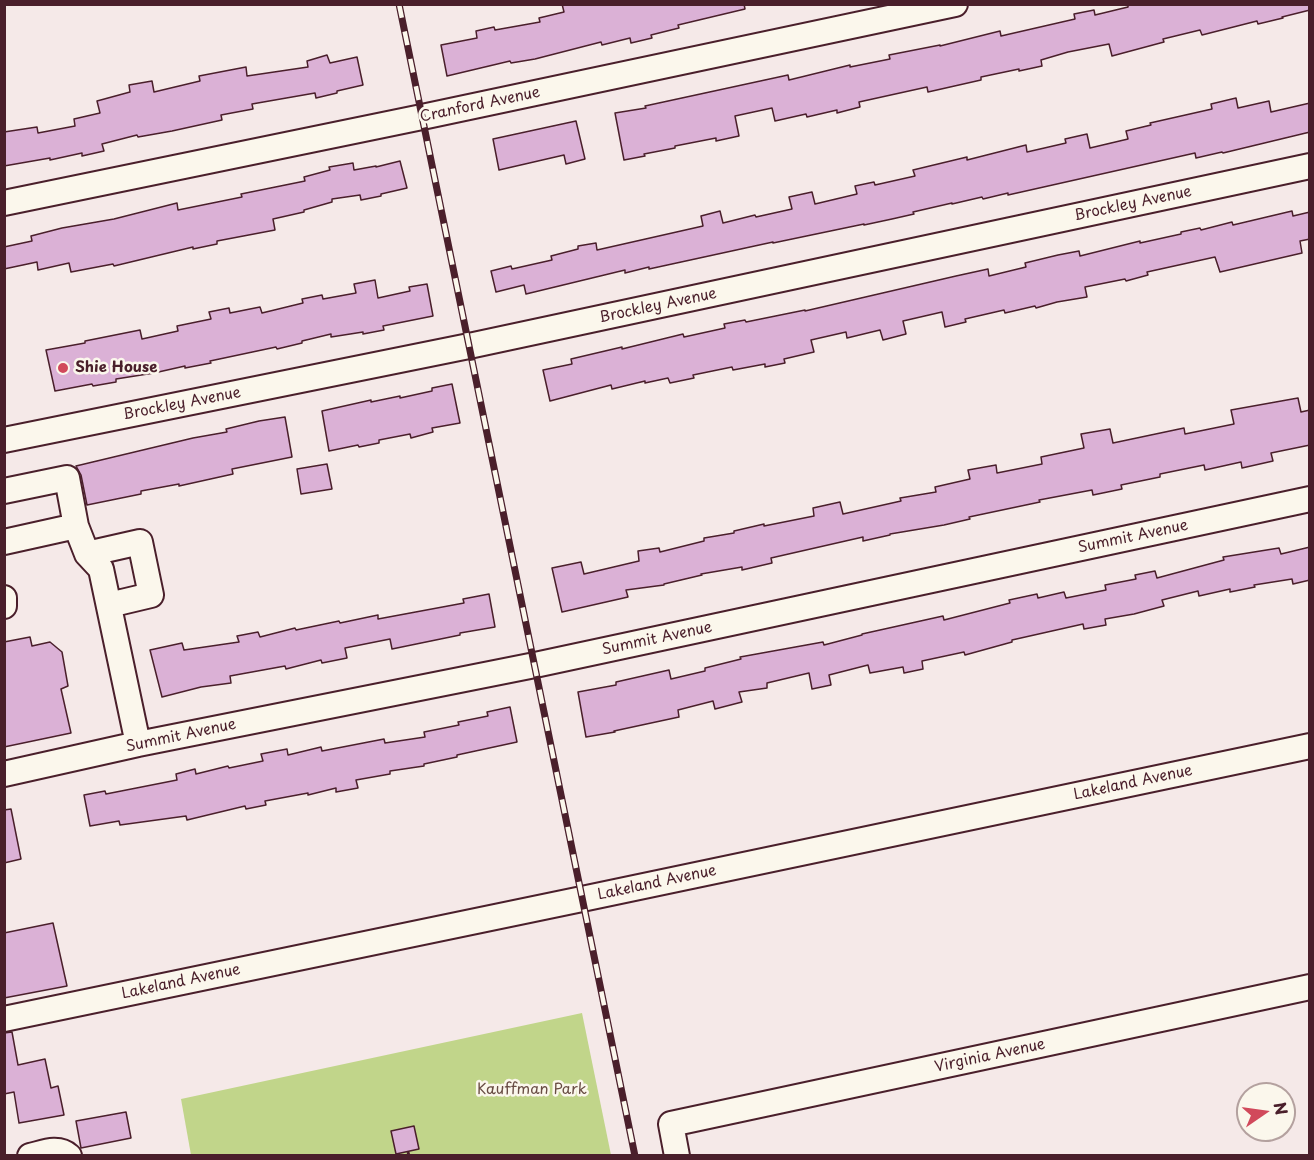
<!DOCTYPE html>
<html>
<head>
<meta charset="utf-8">
<style>
	body { margin:0 }
	#map { position:relative; width:1314px; height:1160px; overflow:hidden; background:#f5e9e8; font-family:"Playpen Sans",sans-serif }
	canvas { display:block }
	.frame { position:absolute; inset:0; border:6px solid #4a1f2b; pointer-events:none }
	.north { position:absolute; left:1236px; top:1082px; width:60px; height:60px; box-sizing:border-box; background:#fbf7ec; border:2px solid #b4a19f; border-radius:50%; rotate:77deg; font-size:16px; font-weight:700; line-height:24px; text-align:center; color:#4a1f2b }
	.north::after { content:''; display:block; margin:auto; width:21px; height:27px; background:#d1495b; clip-path:polygon(50% 0,100% 100%,50% 72%,0 100%) }
</style>
</head>
<body>
<div id="map">
<canvas width="1314" height="1160"></canvas>
<div class="frame"></div>
<div class="north">N</div>
</div>
<script>
const context = document.querySelector('canvas').getContext('2d');
context.lineJoin = 'round';
function fillPath(path, color) {
  context.fillStyle = color;
  context.fill(path, 'evenodd');
}
function stroke(path, color, width, dash) {
  context.strokeStyle = color;
  context.lineWidth = width;
  context.lineCap = dash ? 'butt' : 'round';
  context.setLineDash(dash || []);
  context.stroke(path);
}
function drawText(font, color, halo, rows, align = 'center') {
  context.font = font + ' "Playpen Sans",sans-serif';
  context.lineWidth = 5;
  context.setLineDash([]);
  context.textBaseline = 'middle';
  context.strokeStyle = halo;
  context.fillStyle = color;
  for (const [text, x, y, turn = 0] of rows) {
    context.save();
    context.translate(x, y);
    context.rotate((+turn || 0) * Math.PI / 180);
    context.textAlign = isNaN(turn) ? turn : align;
    if (halo) context.strokeText(text, 0, 0);
    context.fillText(text, 0, 0);
    context.restore();
  }
}
fillPath(new Path2D(`
	M 582,1013 L 611,1155 L 191,1155 L 181,1099 Z`), '#c1d58a');
const building = new Path2D(`
	M 562,4 L 744,4 L 745,9 L 678,25 L 679,28 L 651,35 L 652,38 L 631,43 L 630,38 L 602,45 L 601,42 L 535,59 L 511,63 L 510,61 L 447,76 L 441,45 L 477,38 L 476,31 L 494,27 L 495,30 L 540,22 L 539,18 L 564,12 Z
	M 1128,4 L 1310,4 L 1310,10 L 1282,17 L 1283,18 L 1258,24 L 1257,21 L 1202,35 L 1200,30 L 1163,39 L 1164,42 L 1112,56 L 1109,44 L 1068,52 L 1041,60 L 1042,66 L 1019,71 L 1019,69 L 981,77 L 981,80 L 928,92 L 927,87 L 859,102 L 860,107 L 837,113 L 837,110 L 807,117 L 806,114 L 775,121 L 772,108 L 735,116 L 739,136 L 716,141 L 716,138 L 675,146 L 675,148 L 644,154 L 645,156 L 624,160 L 615,113 L 646,108 L 645,106 L 788,75 L 789,80 L 850,65 L 850,67 L 890,59 L 889,55 L 940,45 L 940,46 L 1000,31 L 1001,36 L 1075,19 L 1074,14 L 1094,10 L 1095,15 L 1128,7 Z
	M 327,55 L 330,63 L 357,57 L 363,85 L 337,91 L 337,93 L 316,98 L 315,93 L 252,104 L 253,109 L 221,115 L 222,120 L 172,131 L 138,137 L 137,135 L 102,144 L 104,151 L 82,156 L 82,153 L 50,160 L 50,158 L 4,166 L 4,132 L 37,127 L 38,133 L 75,126 L 74,119 L 100,113 L 97,101 L 130,92 L 129,85 L 152,81 L 154,92 L 200,81 L 199,76 L 246,67 L 247,76 L 308,67 L 307,61 Z
	M 1236,98 L 1238,108 L 1269,101 L 1271,112 L 1310,103 L 1310,132 L 1223,153 L 1222,152 L 1196,158 L 1195,153 L 1008,195 L 1008,193 L 983,199 L 982,197 L 952,204 L 952,203 L 913,212 L 914,214 L 892,219 L 864,225 L 864,224 L 773,243 L 773,242 L 649,269 L 649,267 L 625,273 L 625,270 L 526,294 L 524,285 L 496,292 L 491,271 L 511,266 L 512,269 L 552,260 L 551,256 L 578,249 L 578,246 L 596,243 L 597,250 L 703,226 L 701,216 L 720,211 L 723,223 L 755,215 L 756,217 L 792,209 L 789,197 L 812,192 L 815,204 L 857,194 L 855,186 L 874,182 L 875,185 L 915,176 L 913,170 L 967,157 L 967,160 L 1026,145 L 1027,152 L 1066,143 L 1065,139 L 1087,134 L 1090,148 L 1128,139 L 1126,131 L 1151,125 L 1150,123 L 1212,109 L 1211,104 Z
	M 576,121 L 585,159 L 566,164 L 564,155 L 499,170 L 493,139 Z
	M 400,161 L 407,188 L 381,194 L 381,196 L 361,200 L 360,195 L 332,199 L 332,202 L 304,210 L 304,212 L 273,219 L 275,230 L 217,241 L 217,244 L 193,249 L 193,247 L 114,266 L 113,264 L 71,272 L 69,263 L 38,270 L 37,262 L 4,269 L 4,247 L 32,241 L 31,236 L 62,228 L 114,219 L 177,203 L 178,210 L 242,197 L 241,194 L 305,181 L 304,177 L 330,170 L 329,167 L 353,163 L 354,170 L 376,166 L 376,167 Z
	M 1292,211 L 1293,216 L 1310,212 L 1310,239 L 1300,241 L 1302,253 L 1220,272 L 1215,257 L 1147,272 L 1148,275 L 1126,281 L 1125,279 L 1085,287 L 1087,297 L 1057,302 L 1036,308 L 1035,306 L 1005,313 L 1004,310 L 965,319 L 966,322 L 945,327 L 942,312 L 903,321 L 906,334 L 883,340 L 880,330 L 847,338 L 846,332 L 811,340 L 814,352 L 784,359 L 785,363 L 765,367 L 765,364 L 733,370 L 732,367 L 693,375 L 694,378 L 670,383 L 668,378 L 645,383 L 645,381 L 612,389 L 611,385 L 550,401 L 543,370 L 572,364 L 571,359 L 622,347 L 622,349 L 683,334 L 684,337 L 725,328 L 724,324 L 745,320 L 746,322 L 805,310 L 805,311 L 956,276 L 988,269 L 989,276 L 1026,267 L 1025,263 L 1058,255 L 1079,251 L 1080,256 L 1140,241 L 1140,243 L 1181,234 L 1181,232 L 1200,228 L 1201,230 L 1232,222 L 1233,225 Z
	M 375,280 L 378,298 L 410,291 L 409,287 L 427,284 L 433,316 L 383,326 L 384,330 L 363,334 L 363,332 L 331,337 L 331,334 L 302,341 L 302,343 L 277,349 L 276,347 L 210,361 L 211,363 L 185,368 L 185,366 L 154,373 L 116,379 L 116,382 L 93,386 L 92,384 L 55,391 L 46,350 L 85,343 L 85,341 L 140,330 L 142,339 L 178,331 L 177,326 L 211,319 L 209,312 L 229,308 L 230,313 L 260,307 L 262,313 L 303,303 L 302,299 L 322,295 L 323,299 L 356,293 L 354,284 Z
	M 452,384 L 460,423 L 432,428 L 433,432 L 411,438 L 410,434 L 379,440 L 379,443 L 359,447 L 358,445 L 329,451 L 322,411 L 371,400 L 371,402 L 400,396 L 400,398 L 432,391 L 432,388 Z
	M 1298,398 L 1301,412 L 1310,410 L 1310,445 L 1271,453 L 1273,461 L 1242,468 L 1241,462 L 1205,470 L 1204,465 L 1160,474 L 1160,477 L 1121,485 L 1122,489 L 1093,495 L 1092,490 L 1039,500 L 1040,502 L 969,517 L 970,519 L 944,525 L 890,534 L 890,535 L 863,541 L 863,537 L 771,558 L 772,563 L 742,570 L 742,567 L 701,574 L 702,575 L 664,584 L 664,585 L 626,590 L 628,597 L 562,612 L 552,568 L 581,562 L 584,574 L 639,561 L 638,551 L 659,548 L 660,552 L 704,541 L 704,538 L 734,533 L 734,531 L 764,524 L 764,526 L 814,516 L 813,508 L 840,502 L 843,514 L 901,501 L 900,498 L 936,492 L 935,487 L 970,479 L 968,470 L 996,465 L 997,473 L 1042,464 L 1041,457 L 1084,448 L 1081,434 L 1110,429 L 1113,443 L 1184,428 L 1185,434 L 1234,424 L 1231,410 Z
	M 285,417 L 292,457 L 232,469 L 233,474 L 179,486 L 179,484 L 141,491 L 141,494 L 87,505 L 81,475 L 76,466 L 193,438 L 227,432 L 226,429 L 259,421 Z
	M 327,464 L 332,489 L 301,494 L 297,469 Z
	M 1310,547 L 1310,580 L 1293,584 L 1292,579 L 1254,585 L 1255,587 L 1230,592 L 1230,589 L 1199,596 L 1198,591 L 1162,600 L 1164,606 L 1134,614 L 1105,619 L 1106,625 L 1084,629 L 1083,624 L 1012,640 L 1012,642 L 965,655 L 964,652 L 922,661 L 923,669 L 904,673 L 903,667 L 870,673 L 868,665 L 829,675 L 831,685 L 812,689 L 809,673 L 767,683 L 767,688 L 739,692 L 742,702 L 715,709 L 713,701 L 678,710 L 679,717 L 614,731 L 615,732 L 586,737 L 578,692 L 616,685 L 616,682 L 669,670 L 671,679 L 705,671 L 705,668 L 741,659 L 740,657 L 823,642 L 824,645 L 862,635 L 862,634 L 943,616 L 944,620 L 1010,603 L 1009,600 L 1037,594 L 1038,598 L 1064,592 L 1066,598 L 1106,590 L 1105,585 L 1136,579 L 1135,575 L 1155,571 L 1157,578 L 1224,560 L 1223,557 L 1279,548 L 1281,554 Z
	M 489,594 L 495,627 L 460,633 L 460,635 L 392,649 L 390,639 L 345,648 L 347,658 L 322,663 L 321,660 L 286,669 L 285,666 L 230,676 L 231,683 L 201,687 L 162,697 L 150,650 L 182,643 L 184,650 L 239,642 L 237,636 L 258,632 L 260,637 L 295,628 L 296,630 L 339,621 L 340,623 L 378,615 L 378,619 L 464,603 L 463,599 Z
	M 30,637 L 32,646 L 50,642 L 62,652 L 68,686 L 61,689 L 71,733 L 4,747 L 4,642 Z
	M 510,707 L 517,742 L 457,755 L 457,757 L 424,764 L 424,766 L 390,771 L 390,774 L 356,780 L 358,788 L 336,792 L 336,788 L 308,795 L 308,793 L 265,801 L 266,805 L 246,809 L 245,806 L 187,820 L 186,816 L 120,825 L 119,821 L 90,826 L 84,795 L 105,791 L 106,794 L 177,780 L 176,774 L 195,769 L 196,774 L 228,766 L 229,768 L 263,761 L 261,754 L 287,749 L 288,755 L 321,747 L 322,751 L 384,739 L 385,743 L 425,737 L 424,732 L 459,725 L 458,722 L 488,716 L 487,712 Z
	M 11,809 L 21,859 L 4,863 L 4,810 Z
	M 53,923 L 67,986 L 4,998 L 4,933 Z
	M 12,1032 L 18,1065 L 45,1059 L 51,1088 L 58,1086 L 64,1115 L 19,1123 L 14,1092 L 4,1094 L 4,1033 Z
	M 126,1112 L 131,1138 L 81,1148 L 76,1121 Z
	M 414,1126 L 419,1149 L 396,1154 L 391,1131 Z`);
fillPath(building, '#dbb1d6');
stroke(building, '#4a1f2b', 1.5);
const minor = new Path2D(`
	M 4,203 L 422,117 L 955,4
	M 4,440 L 469,346 L 1310,166
	M 4,491 L 67,478 L 76,526
	M 4,542 L 76,526 L 87,554 L 101,569 L 138,744
	M 87,554 L 140,542 L 151,595 L 109,605
	M 4,598 L 4,606
	M 4,774 L 138,744 L 535,665 L 1310,499
	M 4,1019 L 582,899 L 1310,746
	M 30,1156 C 43,1153 58,1146 69,1156
	M 677,1156 L 671,1124 L 1310,987`);
stroke(minor, '#4a1f2b', 28);
stroke(new Path2D(`
	M 408,1152 L 409,1156`), '#4a1f2b', 3, [6, 4.5]);
stroke(minor, '#fbf7ec', 24);
const rail = new Path2D(`
	M 399,4 L 635,1156`);
stroke(rail, '#4a1f2b', 7);
stroke(rail, '#fbf7ec', 4.5, [14]);
for (const [x, y, r, color] of [
	[63,368,6,"#d1495b"]
]) {
  const dot = new Path2D();
  dot.arc(x, y, r, 0, 2 * Math.PI);
  context.fillStyle = color;
  context.fill(dot);
  stroke(dot, '#fbf7ec', 2);
}
drawText('15px', '#4a1f2b', '#fbf7ec', [
	["Cranford Avenue",480,105,-12],
	["Brockley Avenue",1133,204,-12],
	["Brockley Avenue",658,306,-12],
	["Brockley Avenue",182,404,-11],
	["Summit Avenue",1133,537,-12],
	["Summit Avenue",657,639,-12],
	["Summit Avenue",181,736,-12],
	["Lakeland Avenue",1133,783,-12],
	["Lakeland Avenue",657,883,-12],
	["Lakeland Avenue",181,982,-12],
	["Virginia Avenue",990,1056,-12]
]);
drawText('bold 15px', '#4a1f2b', '#fbf7ec', [
	["Shie House",75,368]
], 'left');
drawText('15px', '#684c43', '#fbf7ec', [
	["Kauffman Park",532,1090]
]);
</script>
</body>
</html>
